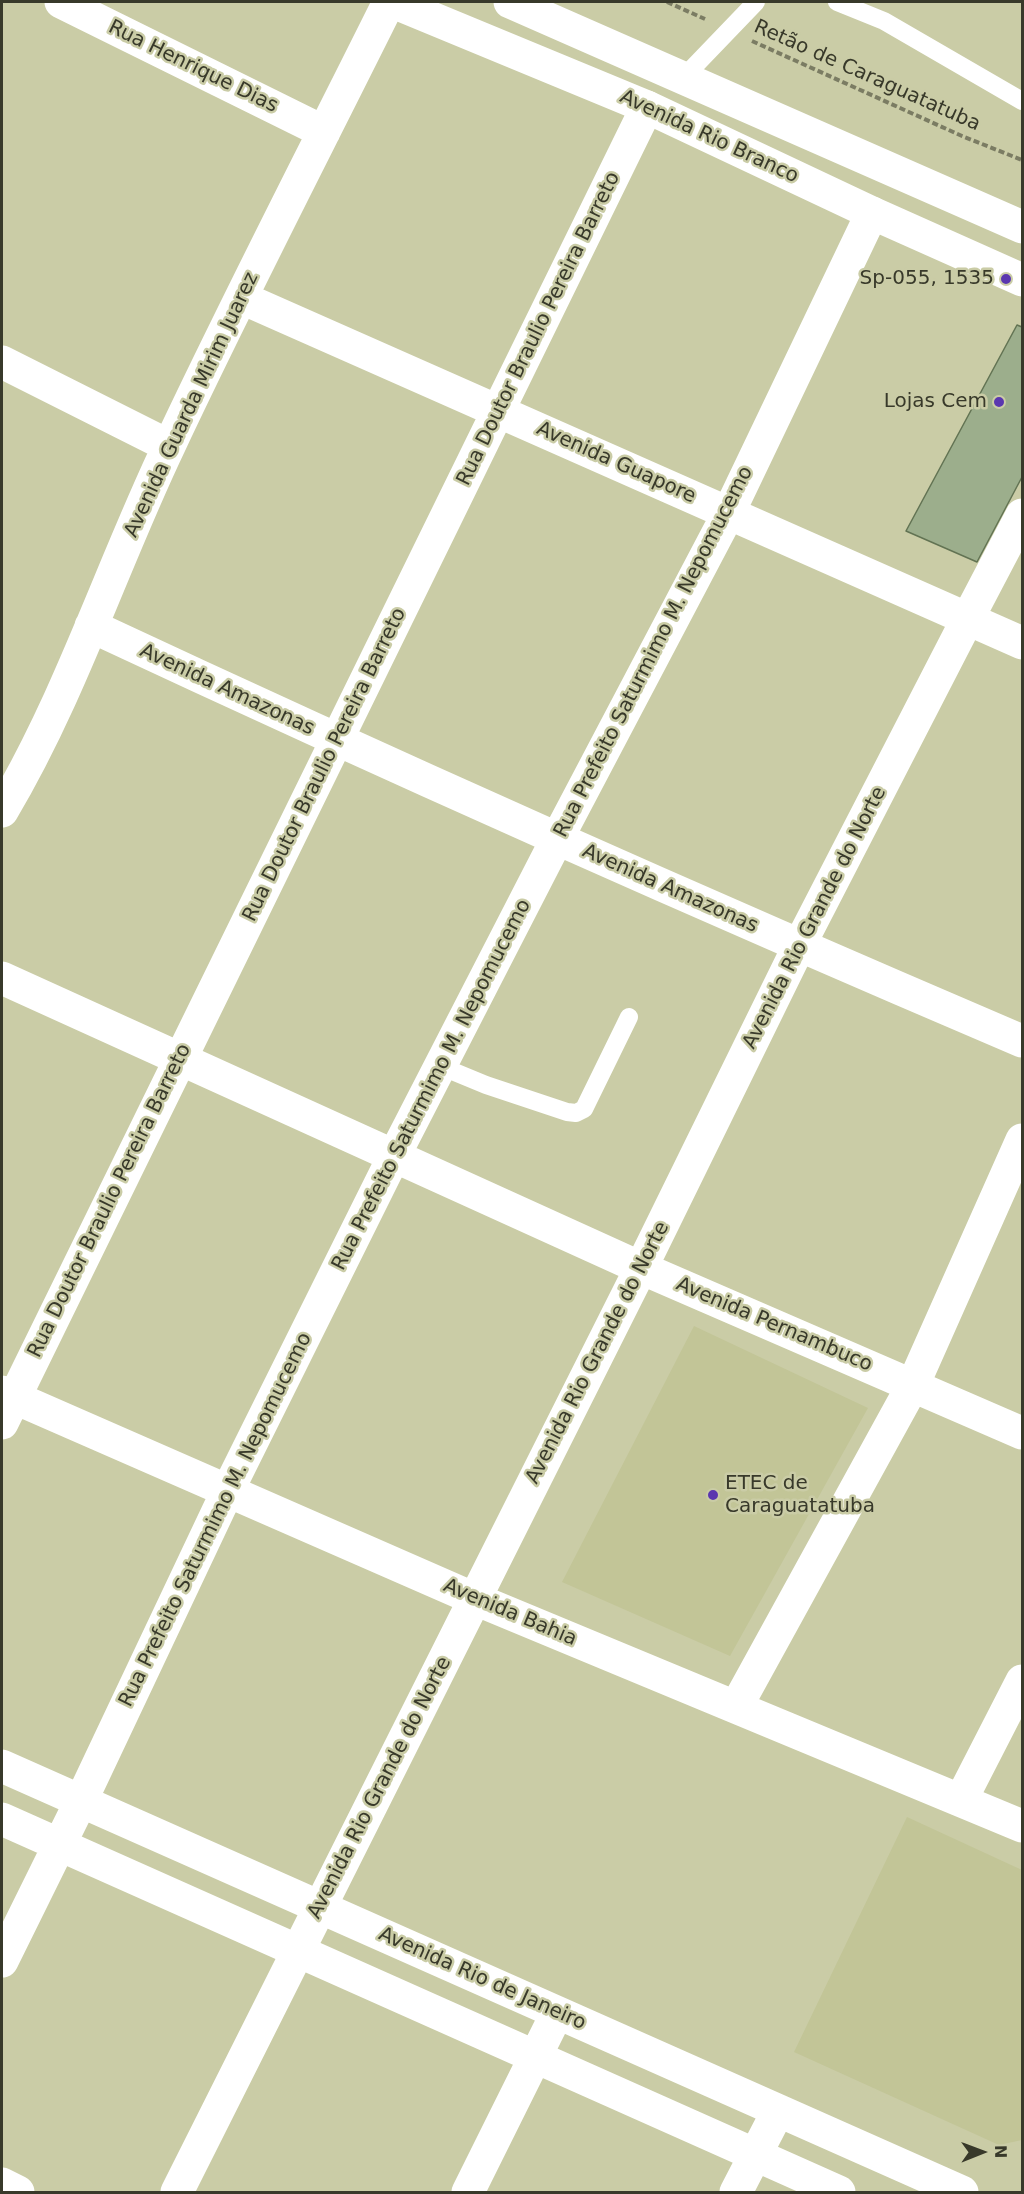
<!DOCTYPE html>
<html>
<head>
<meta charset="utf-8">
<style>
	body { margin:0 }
	#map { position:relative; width:1024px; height:2194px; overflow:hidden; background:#cacca6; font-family:"DejaVu Sans",sans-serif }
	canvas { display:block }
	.frame { position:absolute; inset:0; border:3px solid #38392a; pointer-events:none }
	.north { position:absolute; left:952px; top:2122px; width:60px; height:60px; -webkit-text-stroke:4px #cacca6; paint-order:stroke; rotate:89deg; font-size:16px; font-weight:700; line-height:24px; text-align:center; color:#38392a }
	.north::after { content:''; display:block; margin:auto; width:21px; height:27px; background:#38392a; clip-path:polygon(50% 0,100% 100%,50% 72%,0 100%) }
</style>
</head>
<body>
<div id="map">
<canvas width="1024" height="2194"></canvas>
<div class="frame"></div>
<div class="north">N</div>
</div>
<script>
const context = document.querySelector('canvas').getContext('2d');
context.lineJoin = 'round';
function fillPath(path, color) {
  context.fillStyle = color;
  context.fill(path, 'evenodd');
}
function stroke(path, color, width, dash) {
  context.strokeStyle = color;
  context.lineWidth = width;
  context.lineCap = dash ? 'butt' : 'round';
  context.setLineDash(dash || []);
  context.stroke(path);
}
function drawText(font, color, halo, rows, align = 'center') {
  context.font = font + ' "DejaVu Sans",sans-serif';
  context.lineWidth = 5;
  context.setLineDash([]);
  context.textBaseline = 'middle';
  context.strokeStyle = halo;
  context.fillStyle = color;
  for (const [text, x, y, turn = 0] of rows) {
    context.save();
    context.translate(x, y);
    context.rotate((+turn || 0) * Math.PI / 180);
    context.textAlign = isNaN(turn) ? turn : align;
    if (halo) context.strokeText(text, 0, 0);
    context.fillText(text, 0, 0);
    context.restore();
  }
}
fillPath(new Path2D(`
	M 694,1326 L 868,1408 L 730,1656 L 562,1582 Z
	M 907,1817 L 1022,1870 L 1022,2140 L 999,2145 L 794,2052 Z`), '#c2c597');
const building = new Path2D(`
	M 1017,325 L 1022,327 L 1022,477 L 977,562 L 906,531 Z`);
fillPath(building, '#9cae8c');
stroke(building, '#627353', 1.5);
stroke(new Path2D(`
	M 667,2 L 705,19
	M 752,41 L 962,136 L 1022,160`), '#7b7c63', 4, [6, 3]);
stroke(new Path2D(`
	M 837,2 L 884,21 L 1022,101
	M 683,78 L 756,2
	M 440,1066 L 486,1085 L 567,1112 L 576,1113 L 584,1109 L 629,1017`), '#fff', 18);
stroke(new Path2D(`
	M 61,2 L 324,132
	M 242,298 L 1022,643
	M 2,362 L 169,446
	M 91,626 C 399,770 710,908 1022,1041
	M 2,811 C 71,695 112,565 170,444 C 240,295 316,149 389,2
	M 2,978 L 641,1268 L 1022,1433
	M 2,1392 L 475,1599 L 1022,1826
	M 2,1423 L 647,107
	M 736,1707 L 913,1385 L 1022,1140
	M 2,1766 L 962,2192
	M 961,1800 L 1022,1681
	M 2,1819 L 839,2192
	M 2,1961 L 81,1801 L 228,1490 L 394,1156 L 557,839 L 728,514 L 872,213
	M 2,2184 L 18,2192
	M 177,2192 L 641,1268 L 799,946 L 967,620 L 1022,515
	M 468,2192 L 557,2013
	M 736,2192 L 778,2111`), '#fff', 33);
stroke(new Path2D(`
	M 393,2 L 647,107 L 872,213 L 1022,280
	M 510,2 L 1022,227`), '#fff', 33);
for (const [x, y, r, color] of [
	[1006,279,6,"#5a37af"],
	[999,402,6,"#5a37af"],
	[713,1495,6,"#5a37af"]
]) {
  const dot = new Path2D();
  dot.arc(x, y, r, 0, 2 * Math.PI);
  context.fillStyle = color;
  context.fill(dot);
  stroke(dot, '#cacca6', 2);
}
drawText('20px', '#38392a', '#cacca6', [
	["Rua Henrique Dias",193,67,26],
	["Retão de Caraguatatuba",867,76,24],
	["Avenida Rio Branco",709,137,25],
	["Rua Doutor Braulio Pereira Barreto",539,329,-64],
	["Avenida Guarda Mirim Juarez",192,405,-65],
	["Avenida Guapore",616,463,24],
	["Rua Prefeito Saturmimo M. Nepomucemo",654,652,-63],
	["Avenida Amazonas",227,690,25],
	["Rua Doutor Braulio Pereira Barreto",325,765,-64],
	["Avenida Amazonas",670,889,24],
	["Avenida Rio Grande do Norte",815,918,-63],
	["Rua Prefeito Saturmimo M. Nepomucemo",432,1085,-63],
	["Rua Doutor Braulio Pereira Barreto",110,1201,-64],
	["Avenida Pernambuco",774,1325,23],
	["Avenida Rio Grande do Norte",598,1353,-63],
	["Rua Prefeito Saturmimo M. Nepomucemo",216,1520,-64],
	["Avenida Bahia",510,1613,23],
	["Avenida Rio Grande do Norte",380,1788,-63],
	["Avenida Rio de Janeiro",482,1979,24]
]);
drawText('20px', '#38392a', '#cacca6', [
	["Sp-055, 1535",994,279],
	["Lojas Cem",987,402],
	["ETEC de",725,1484,"left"],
	["Caraguatatuba",725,1507,"left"]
], 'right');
</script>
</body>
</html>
